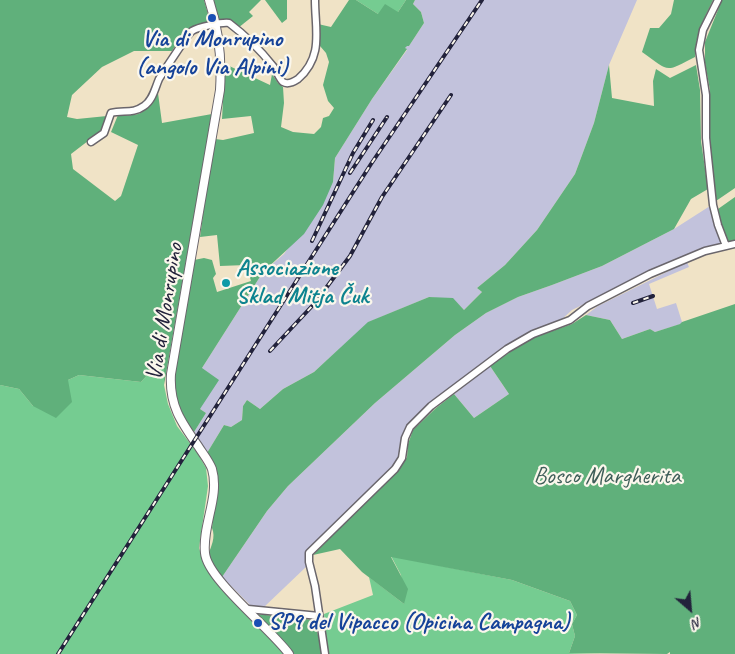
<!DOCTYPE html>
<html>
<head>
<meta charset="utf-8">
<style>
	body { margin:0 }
	#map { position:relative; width:735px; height:654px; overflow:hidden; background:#f0e3c6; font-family:Caveat,sans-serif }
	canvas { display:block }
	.north { position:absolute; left:665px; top:584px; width:50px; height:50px; -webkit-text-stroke:4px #fbf7ec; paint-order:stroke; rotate:153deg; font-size:14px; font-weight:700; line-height:20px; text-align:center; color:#22223b }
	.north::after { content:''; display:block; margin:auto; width:18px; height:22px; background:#22223b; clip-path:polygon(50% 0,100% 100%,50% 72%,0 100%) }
</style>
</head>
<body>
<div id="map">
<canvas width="735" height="654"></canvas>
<div class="north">N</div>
</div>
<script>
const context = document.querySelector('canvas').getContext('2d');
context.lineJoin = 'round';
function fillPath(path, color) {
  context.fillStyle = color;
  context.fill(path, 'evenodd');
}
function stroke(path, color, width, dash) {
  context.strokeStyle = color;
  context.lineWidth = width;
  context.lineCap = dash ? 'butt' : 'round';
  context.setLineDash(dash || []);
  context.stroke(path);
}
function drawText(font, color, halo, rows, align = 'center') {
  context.font = font + ' Caveat,sans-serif';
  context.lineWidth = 4.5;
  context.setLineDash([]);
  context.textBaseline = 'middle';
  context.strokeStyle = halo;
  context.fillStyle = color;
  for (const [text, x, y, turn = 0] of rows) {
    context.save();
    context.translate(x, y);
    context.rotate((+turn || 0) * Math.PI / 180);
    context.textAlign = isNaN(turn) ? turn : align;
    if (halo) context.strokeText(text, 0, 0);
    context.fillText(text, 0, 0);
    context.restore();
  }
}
fillPath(new Path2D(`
	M 415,0 L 637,0 L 609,65 L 594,123 L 575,174 L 537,230 L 505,265 L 477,288 L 482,292 L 464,310 L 455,301 L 429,297 L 369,322 L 314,372 L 283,389 L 260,409 L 247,400 L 243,406 L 242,420 L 231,427 L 224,425 L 207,453 L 194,432 L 206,413 L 200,409 L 202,368 L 263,272 L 284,254 L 333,182 L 335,158 L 372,99 L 407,50 L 405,48 L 407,45 L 409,46 L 424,23 L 421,12 L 413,4 Z
	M 710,206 L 714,222 L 722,243 L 672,261 L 572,310 L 561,320 L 533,331 L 511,343 L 431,403 L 409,424 L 402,437 L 398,459 L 391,469 L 310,547 L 305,553 L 306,567 L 263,608 L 252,607 L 222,577 L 267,511 L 288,486 L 375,403 L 455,335 L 486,313 L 518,297 L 552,285 L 602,266 L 674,229 Z
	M 687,262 L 689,267 L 649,284 L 657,309 L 676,303 L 682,322 L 681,324 L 655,332 L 650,329 L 622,339 L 610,320 L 586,315 L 598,306 Z
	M 490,366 L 509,394 L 474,418 L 454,394 Z`), '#c2c2dc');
fillPath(new Path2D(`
	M 356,0 L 406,0 L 398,12 L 378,14 Z
	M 164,364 L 164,385 L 168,404 L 177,426 L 198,454 L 206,468 L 208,486 L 199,548 L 204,563 L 216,583 L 285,654 L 0,654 L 0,385 L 19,389 L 33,406 L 68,380 L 79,375 L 141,382 L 150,372 Z
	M 391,556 L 512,580 L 570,601 L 577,615 L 572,624 L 575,636 L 569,653 L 600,654 L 328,654 L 324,614 L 373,595 L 369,577 L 404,604 L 401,575 Z`), '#75cc91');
fillPath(new Path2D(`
	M 0,0 L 204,0 L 210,21 C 187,28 185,31 172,51 L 134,51 L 102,67 L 72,95 L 67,117 L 77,119 L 107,116 L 101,131 L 71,154 L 73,169 L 115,201 L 121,196 L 138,145 L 111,132 L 118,115 C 143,117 145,112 158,93 L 162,123 L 212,114 L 164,385 L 164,365 L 150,372 L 141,382 L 79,375 L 68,380 L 72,402 L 56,418 L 33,406 L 19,389 L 0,385 Z
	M 212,0 L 261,0 L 249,12 L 253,16 L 238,28 L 228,20 L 219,20 Z
	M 265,0 L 287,0 L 287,19 L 282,23 Z
	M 349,0 L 356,0 L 378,14 L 385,4 L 398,12 L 406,0 L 415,0 L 413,4 L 421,12 L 424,23 L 409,46 L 407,46 L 405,48 L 407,49 L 372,99 L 335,158 L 333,182 L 323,205 L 304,234 L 263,272 L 202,368 L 219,380 L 200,409 L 206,413 L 194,432 C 181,413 175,401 173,377 L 194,260 L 204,258 L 212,260 L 216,274 L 213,278 L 217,292 L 251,281 L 246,265 L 220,266 L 217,235 L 200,237 L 209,170 L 215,139 L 223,140 L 254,133 L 251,116 L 222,119 L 225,64 L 270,85 L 272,74 L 278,83 L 283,87 L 284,103 L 281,127 L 293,132 L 314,134 L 321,127 L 323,118 L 329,116 L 334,108 L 328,101 L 323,85 L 329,62 L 326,53 L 320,46 L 318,24 L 331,27 Z
	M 674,0 L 713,0 C 704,19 695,35 695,57 C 664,73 670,72 642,52 L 650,28 L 659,28 L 671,14 Z
	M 722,0 L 735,0 L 735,188 L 716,201 L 709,138 L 710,90 L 705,63 L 705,42 Z
	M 609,65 L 612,98 L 654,106 L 653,81 L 656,69 L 670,78 L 696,65 L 700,90 L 701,141 L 708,189 L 691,199 L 674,229 L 602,266 L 552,285 L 518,297 L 486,313 L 455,335 L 375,403 L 288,486 L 267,511 L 222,577 L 213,566 L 208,555 C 211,547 216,537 212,528 L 216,485 L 207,453 L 224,425 L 231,427 L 242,420 L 243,406 L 247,400 L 260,409 L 283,389 L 314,372 L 368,322 L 429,297 L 453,298 L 464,310 L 482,292 L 477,288 L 505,265 L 537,230 L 575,174 L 594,123 Z
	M 735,197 L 735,240 L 729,242 C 722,232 720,221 718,209 Z
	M 735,304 L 735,654 L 670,654 L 670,652 L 667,654 L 569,653 L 575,636 L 572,624 L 577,615 L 570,601 L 512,580 L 391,557 L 408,589 L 404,604 L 362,572 L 340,549 L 313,555 L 397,471 L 407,457 L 408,444 L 413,430 L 436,408 L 454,394 L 474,418 L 509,394 L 490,366 L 527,340 L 572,324 L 586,315 L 610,320 L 622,339 L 650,329 L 655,332 L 680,324 L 682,322 Z
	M 256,614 L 314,620 L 323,654 L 292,654 Z`), '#60b07b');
const minor = new Path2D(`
	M 718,0 L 703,30 L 699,50 L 706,95 L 706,138 L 713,205 L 718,225 L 726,246
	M 91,142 L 104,133 L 111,113 C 124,110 133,114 144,106 C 153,100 155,88 159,79 C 162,74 188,34 192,31 C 198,27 222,22 229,23 C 245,35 261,51 273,66 C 276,70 280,80 283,82 C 288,85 295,81 298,79 C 324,56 315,30 315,0
	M 248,609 L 319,616
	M 325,654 L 315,586 L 309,562 L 309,553 L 395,469 L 402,458 L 405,438 L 410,427 L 431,406 L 507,349 L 533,334 L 570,320 L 588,306 L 650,274 L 705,251 L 735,244`);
const major = new Path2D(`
	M 209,0 C 219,30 222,59 220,90 L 171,374 C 169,405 181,422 198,446 C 203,454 209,461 212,469 C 220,497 202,525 205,553 C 207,579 271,629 289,654`);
stroke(minor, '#6a666c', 9);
stroke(major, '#6a666c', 10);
stroke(minor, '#fff', 6);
stroke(major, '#fff', 8);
const rail = new Path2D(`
	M 350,173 L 387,117
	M 312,241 L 353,153 L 373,120
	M 633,303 L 653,296
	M 270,351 L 314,304 L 350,256 L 382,197 L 451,95
	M 58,654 L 371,164 L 482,0`);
stroke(rail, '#22223b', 4);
stroke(rail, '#fbf7ec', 2, [5.5]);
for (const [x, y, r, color] of [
	[212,18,5,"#1a4fb4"],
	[226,283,5,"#0f9aa8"],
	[258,623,5,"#1a4fb4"]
]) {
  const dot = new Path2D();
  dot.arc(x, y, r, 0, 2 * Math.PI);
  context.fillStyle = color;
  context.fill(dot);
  stroke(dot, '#fbf7ec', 2);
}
drawText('bold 24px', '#164399', '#fbf7ec', [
	["Via di Monrupino",212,40],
	["(angolo Via Alpini)",212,68],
	["SP9 del Vipacco (Opicina Campagna)",268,623,"left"]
]);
drawText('bold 24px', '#0d838f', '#fbf7ec', [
	["Associazione",236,269],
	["Sklad Mitja Čuk",236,297]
], 'left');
drawText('24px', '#22223b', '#fbf7ec', [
	["Via di Monrupino",165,312,-81]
]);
drawText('24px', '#3f5e59', '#fbf7ec', [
	["Bosco Margherita",607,477]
]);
</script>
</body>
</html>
